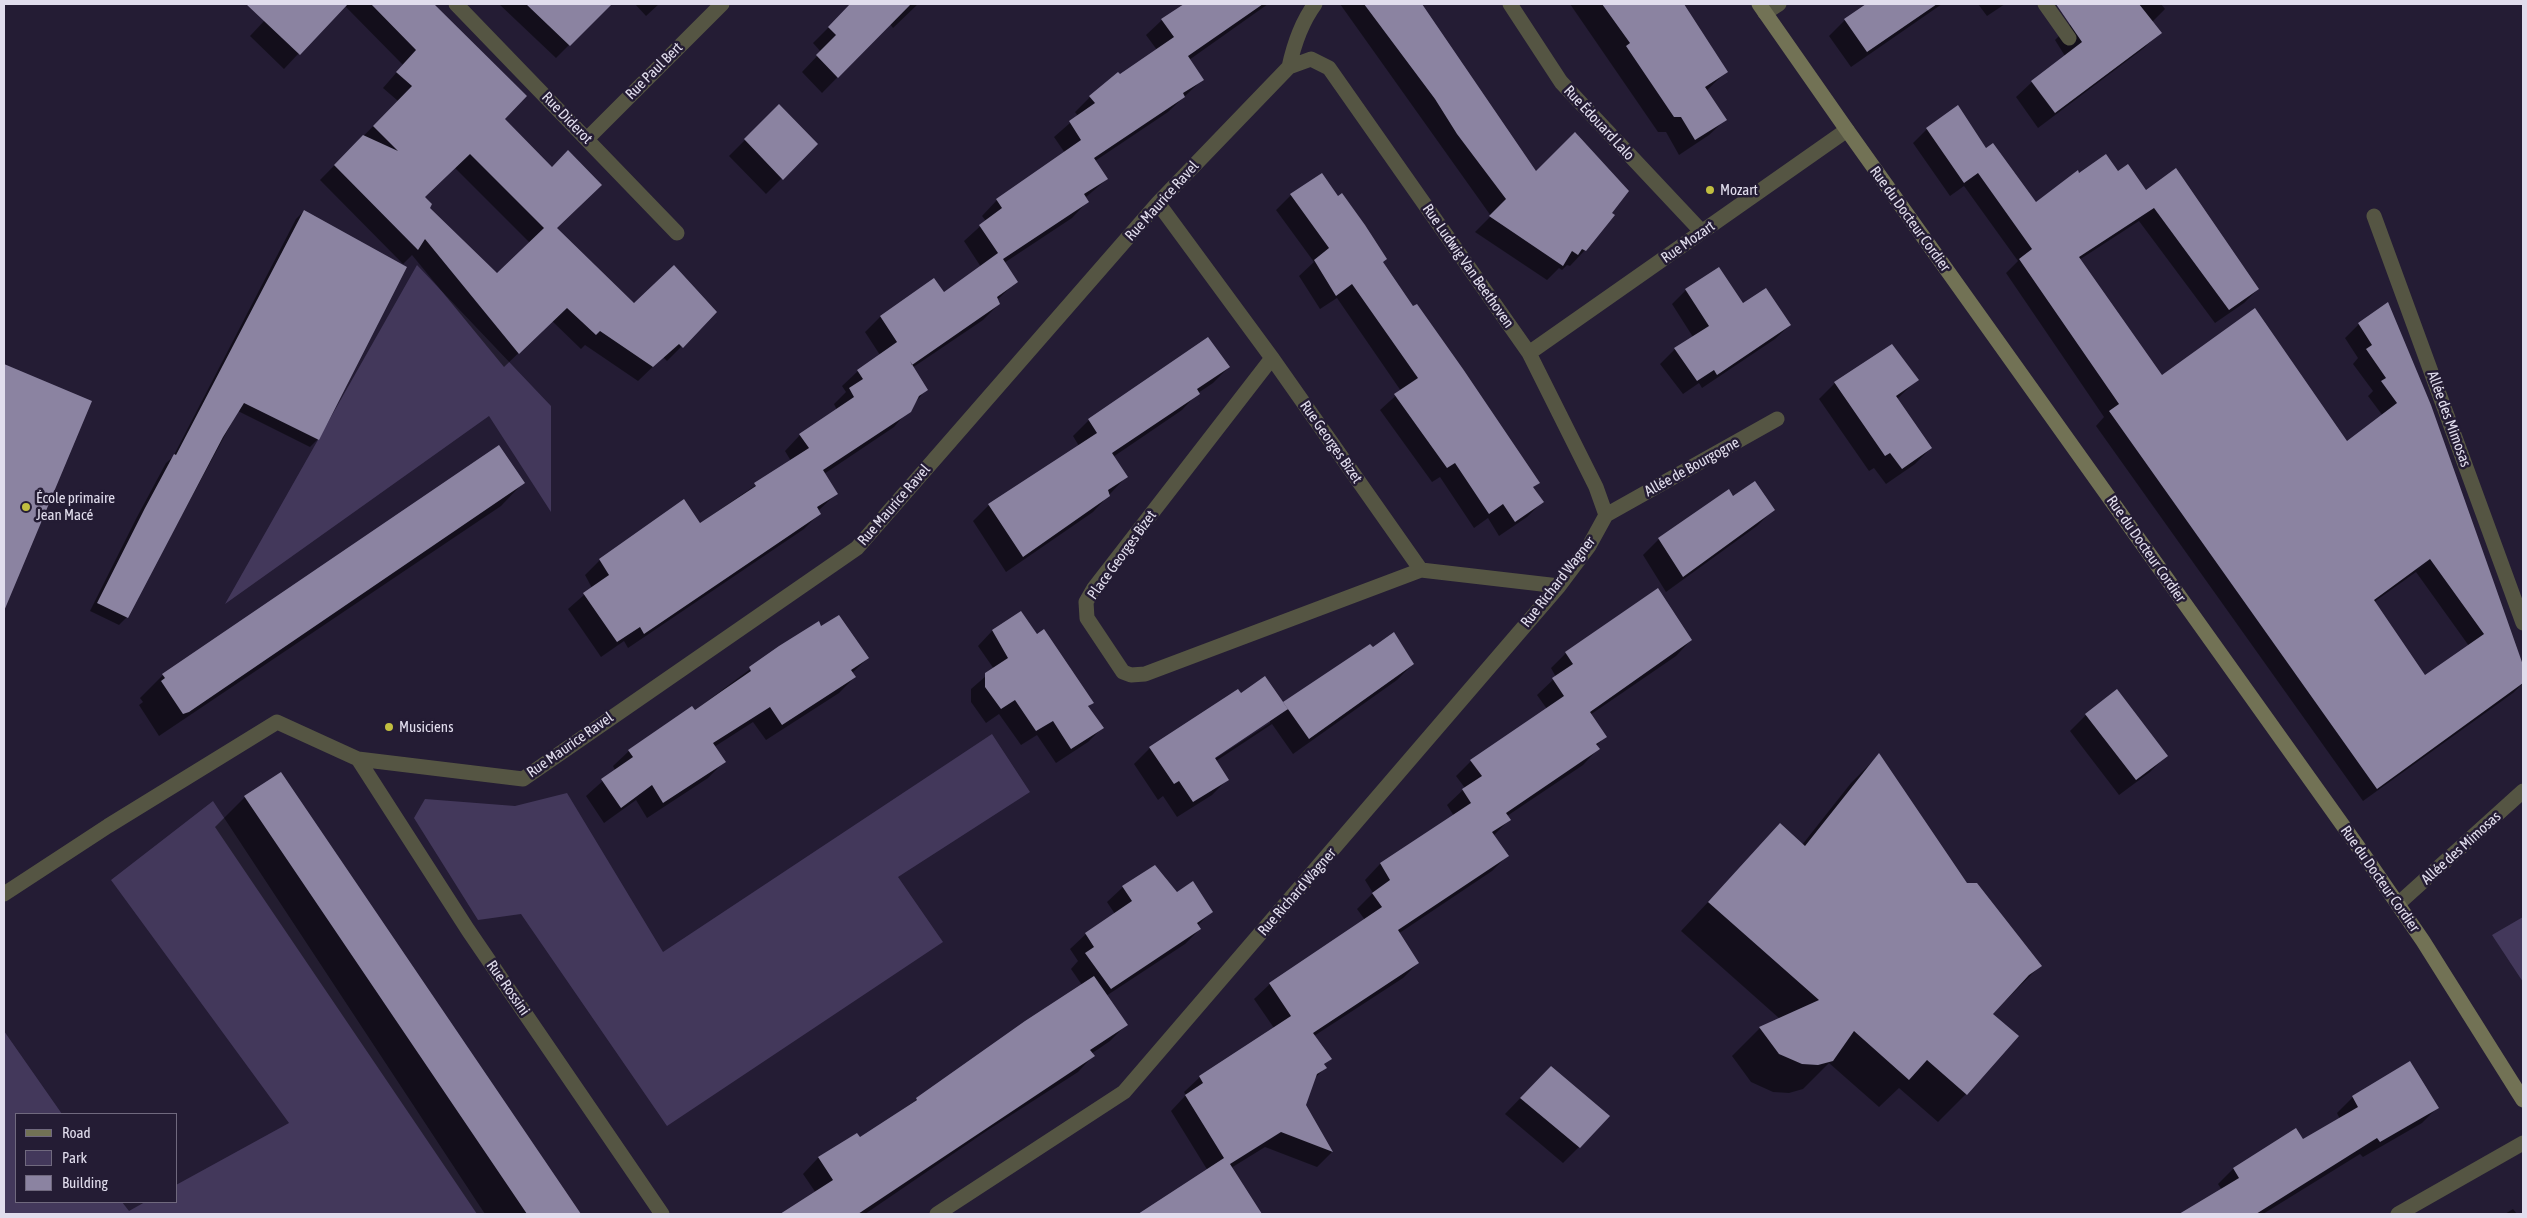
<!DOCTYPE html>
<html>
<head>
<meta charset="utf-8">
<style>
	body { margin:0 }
	#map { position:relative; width:2527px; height:1218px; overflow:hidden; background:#241c34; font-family:"Asap Condensed",sans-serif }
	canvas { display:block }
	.frame { position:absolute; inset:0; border:5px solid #e1dded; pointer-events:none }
	.legend { position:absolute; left:15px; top:1113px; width:162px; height:90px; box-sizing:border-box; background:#241c34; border:1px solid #70697e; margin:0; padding:6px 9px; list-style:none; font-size:15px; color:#e1dded }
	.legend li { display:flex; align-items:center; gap:10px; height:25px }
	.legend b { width:25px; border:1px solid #70697e }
</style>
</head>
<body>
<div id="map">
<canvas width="2527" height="1218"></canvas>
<div class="frame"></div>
<ul class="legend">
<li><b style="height:6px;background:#727255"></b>Road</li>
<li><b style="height:14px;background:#43385b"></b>Park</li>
<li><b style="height:14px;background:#8b83a1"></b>Building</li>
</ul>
</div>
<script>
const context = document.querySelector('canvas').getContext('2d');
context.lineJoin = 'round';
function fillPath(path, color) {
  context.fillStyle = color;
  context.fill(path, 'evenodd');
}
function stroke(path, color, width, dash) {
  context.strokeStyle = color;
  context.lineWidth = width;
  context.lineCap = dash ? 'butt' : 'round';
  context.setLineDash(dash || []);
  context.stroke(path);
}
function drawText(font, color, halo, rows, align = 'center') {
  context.font = font + ' "Asap Condensed",sans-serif';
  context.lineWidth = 5;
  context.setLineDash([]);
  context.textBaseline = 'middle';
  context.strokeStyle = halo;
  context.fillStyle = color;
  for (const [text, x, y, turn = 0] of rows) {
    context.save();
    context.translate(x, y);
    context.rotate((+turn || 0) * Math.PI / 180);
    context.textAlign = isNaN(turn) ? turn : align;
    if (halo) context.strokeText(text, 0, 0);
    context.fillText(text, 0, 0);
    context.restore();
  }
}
fillPath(new Path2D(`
	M 417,265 L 551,406 L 551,512 L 489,416 L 225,604 Z
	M 992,734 L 1030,792 L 898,877 L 943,942 L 667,1126 L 521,914 L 478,920 L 414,818 L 425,799 L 515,806 L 567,793 L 663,952 Z
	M 213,801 L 485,1214 L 4,1214 L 4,1031 L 62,1114 L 16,1114 L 16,1202 L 122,1202 L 129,1211 L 145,1202 L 176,1202 L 176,1185 L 289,1123 L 111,880 Z
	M 2523,917 L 2523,982 L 2492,935 Z`), '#43385b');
fillPath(new Path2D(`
	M 280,4 L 433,4 L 526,96 L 503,119 L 556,228 L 634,305 L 716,312 L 667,361 L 663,357 L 638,381 L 585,345 L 581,349 L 552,321 L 504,367 L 412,255 L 403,264 L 320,180 L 398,101 L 383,88 L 403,65 L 344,5 L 284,69 L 250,36 ZM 454,167 L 530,243 L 497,275 L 428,208 L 424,197 Z
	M 499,4 L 610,4 L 556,58 Z
	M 635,4 L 659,4 L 646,16 Z
	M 852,4 L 918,4 L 893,28 L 890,24 L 822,93 L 802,72 L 821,52 L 813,43 Z
	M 1186,4 L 1268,4 L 1189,60 L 1202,80 L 1168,112 L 1095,161 L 1107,179 L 1085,198 L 1087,202 L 1072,218 L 1004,263 L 1016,282 L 997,300 L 999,304 L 983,320 L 912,368 L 926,390 L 894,427 L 824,474 L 836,494 L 818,511 L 820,513 L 804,529 L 628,648 L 624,641 L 601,657 L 568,609 L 592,588 L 585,575 L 600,560 L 699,524 L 791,461 L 785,451 L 800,435 L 837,410 L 834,404 L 846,392 L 842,386 L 858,371 L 880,355 L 865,332 L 880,317 L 934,280 L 943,294 L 981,267 L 964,241 L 986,221 L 982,216 L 997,200 L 1065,153 L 1054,137 L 1078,116 L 1075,112 L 1090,97 L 1157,50 L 1146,35 L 1162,20 Z
	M 1340,4 L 1421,4 L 1585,250 L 1570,266 L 1567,265 L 1562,270 L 1559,268 L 1547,280 L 1475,232 L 1491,216 Z
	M 1570,4 L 1678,4 L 1705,46 L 1726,72 L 1706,91 L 1725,120 L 1709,135 L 1679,155 L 1666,132 L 1658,132 Z
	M 1869,4 L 1942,4 L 1851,67 L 1829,36 L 1845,20 Z
	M 1978,4 L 2005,4 L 1987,16 Z
	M 2098,4 L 2161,4 L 2165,9 L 2152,22 L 2160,32 L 2144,48 L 2038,128 L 2016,97 L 2032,82 L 2065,56 L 2055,40 L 2071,24 Z
	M 779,106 L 816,144 L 766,194 L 729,156 Z
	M 1927,129 L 1986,150 L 2036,204 L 2079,174 L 2117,173 L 2145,191 L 2258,289 L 2244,303 L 2215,323 L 2139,221 L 2079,260 L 2162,376 L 2347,443 L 2383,416 L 2368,396 L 2373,391 L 2353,364 L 2358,358 L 2345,338 L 2359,324 L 2430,406 L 2523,669 L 2523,683 L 2513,693 L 2363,801 L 2096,426 L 2104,417 L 2006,273 L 2018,261 L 1964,186 L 1950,196 L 1913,143 ZM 2416,572 L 2469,646 L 2425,677 L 2374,602 Z
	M 1291,195 L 1382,263 L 1538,482 L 1532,488 L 1542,502 L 1527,517 L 1499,536 L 1488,518 L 1474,528 L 1440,477 L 1432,482 L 1380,410 L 1401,391 L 1337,298 L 1320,309 L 1299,276 L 1314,262 L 1276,210 Z
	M 304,211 L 318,439 L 310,447 L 238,411 L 127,617 L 119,625 L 90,611 L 137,517 L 166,463 L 173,457 L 296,219 Z
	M 1686,290 L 1743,305 L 1790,325 L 1775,339 L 1702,388 L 1699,383 L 1683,394 L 1660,364 L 1675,349 L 1693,337 L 1672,304 Z
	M 1891,346 L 1917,380 L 1897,399 L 1931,448 L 1915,464 L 1886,484 L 1874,468 L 1869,471 L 1819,399 L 1835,383 Z
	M 4,365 L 90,401 L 4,609 Z
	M 1229,367 L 1213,383 L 1198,393 L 1182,410 L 1113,457 L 1126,477 L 1093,512 L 1006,572 L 973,521 L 989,505 L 1079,446 L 1073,436 L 1089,420 Z
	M 499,447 L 523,483 L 501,506 L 159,736 L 139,705 L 143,702 L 140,698 L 163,675 Z
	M 1732,498 L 1773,510 L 1757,526 L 1666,592 L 1643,555 L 1659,539 Z
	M 1021,612 L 1037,635 L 1092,702 L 1088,707 L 1102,728 L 1088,742 L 1056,763 L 1037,735 L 1021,745 L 999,714 L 986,723 L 971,702 L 971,689 L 994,669 L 978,646 L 992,631 Z
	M 821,628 L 868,658 L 852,673 L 855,677 L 839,693 L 766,740 L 753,722 L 714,747 L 724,762 L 708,778 L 647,818 L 636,800 L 604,823 L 586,796 L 615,770 L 613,766 L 629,751 L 694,711 L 780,647 Z
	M 1691,640 L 1676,656 L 1590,715 L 1605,737 L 1596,746 L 1598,749 L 1583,765 L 1507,816 L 1509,820 L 1494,835 L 1507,856 L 1492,871 L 1398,934 L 1418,963 L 1403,978 L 1314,1036 L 1330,1058 L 1324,1065 L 1325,1068 L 1314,1079 L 1305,1105 L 1332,1152 L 1317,1167 L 1265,1147 L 1231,1168 L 1259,1211 L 1256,1214 L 1144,1214 L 1208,1171 L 1171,1111 L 1186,1095 L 1184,1092 L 1200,1077 L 1274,1028 L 1254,999 L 1270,984 L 1365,920 L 1357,909 L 1373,893 L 1365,880 L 1380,864 L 1454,816 L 1447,805 L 1465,788 L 1456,776 L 1471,761 L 1547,709 L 1537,695 L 1556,677 L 1551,668 L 1566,653 Z
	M 1372,648 L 1413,664 L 1397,680 L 1293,754 L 1272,724 L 1216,761 L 1228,779 L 1212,795 L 1177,817 L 1163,796 L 1158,800 L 1134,764 L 1150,748 L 1238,690 L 1241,694 L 1283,704 ZM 1270,720 L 1270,723 L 1210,762 L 1209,760 Z
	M 2116,691 L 2166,756 L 2150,772 L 2119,795 L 2070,731 L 2086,715 Z
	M 1879,755 L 1966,884 L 2040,966 L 1992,1014 L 2017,1036 L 1966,1094 L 1938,1122 L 1899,1088 L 1879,1107 L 1829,1063 L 1803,1089 L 1789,1093 L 1773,1092 L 1751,1082 L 1732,1056 L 1760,1028 L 1780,1019 L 1681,931 L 1780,825 L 1802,845 L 1851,783 Z
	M 280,773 L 579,1214 L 477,1214 L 215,827 L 245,797 Z
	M 1154,866 L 1176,894 L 1212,911 L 1197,926 L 1200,929 L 1185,944 L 1106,996 L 1126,1025 L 1110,1041 L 1091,1054 L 1093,1056 L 1078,1072 L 988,1130 L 865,1214 L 782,1214 L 816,1193 L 803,1174 L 818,1158 L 856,1134 L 860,1139 L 1082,985 L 1071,969 L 1078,961 L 1070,949 L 1086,934 L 1115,914 L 1107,902 L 1123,887 Z
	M 1535,1083 L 1579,1147 L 1563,1163 L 1505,1114 Z
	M 2353,1097 L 2438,1107 L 2422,1123 L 2363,1157 L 2360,1154 L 2263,1214 L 2181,1214 L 2222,1190 L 2218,1184 L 2234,1168 L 2303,1141 L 2340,1119 L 2337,1113 Z
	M 2513,1209 L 2517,1214 L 2505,1214 Z`), '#0007');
fillPath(new Path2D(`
	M 246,4 L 348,4 L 300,55 Z
	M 371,4 L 434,4 L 527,96 L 505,119 L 552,167 L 568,150 L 602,185 L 557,228 L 634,303 L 674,265 L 717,312 L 683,348 L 679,344 L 653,367 L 600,331 L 596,335 L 567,308 L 519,354 L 425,239 L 418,250 L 334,165 L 363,135 L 398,151 L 373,126 L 412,86 L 396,72 L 416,50 ZM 470,154 L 544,228 L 497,273 L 430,208 L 432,204 L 425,197 Z
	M 526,4 L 612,4 L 570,46 Z
	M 850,4 L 911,4 L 838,78 L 816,55 L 836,35 L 828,27 Z
	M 1184,4 L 1263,4 L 1188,56 L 1204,80 L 1183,93 L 1185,97 L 1094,158 L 1108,179 L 1084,194 L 1089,202 L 1003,259 L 1018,282 L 997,297 L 1000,304 L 912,365 L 910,361 L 928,390 L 919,396 L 911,412 L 823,470 L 838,494 L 817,507 L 821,514 L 644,634 L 640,627 L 617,642 L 583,593 L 609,575 L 599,559 L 684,499 L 700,523 L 756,486 L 754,483 L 809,448 L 799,434 L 854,397 L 849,388 L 863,379 L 857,370 L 897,342 L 880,316 L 934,278 L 944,292 L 998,253 L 979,225 L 1002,208 L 996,199 L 1081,140 L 1069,121 L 1095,103 L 1089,96 L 1118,72 L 1120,74 L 1174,37 L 1161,19 Z
	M 1364,4 L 1422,4 L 1536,171 L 1575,132 L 1629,191 L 1612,213 L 1615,215 L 1586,251 L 1582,249 L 1578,255 L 1572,251 L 1563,266 L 1489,216 L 1506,199 L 1457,134 L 1435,99 Z
	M 1602,4 L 1684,4 L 1728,72 L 1705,87 L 1727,120 L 1695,140 L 1681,117 L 1674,117 L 1626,46 L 1630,43 Z
	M 1866,4 L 1937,4 L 1867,52 L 1844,19 Z
	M 2056,4 L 2139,4 L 2162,33 L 2055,113 L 2031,81 L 2082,42 Z
	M 779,104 L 818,144 L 783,180 L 744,139 Z
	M 1958,105 L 1986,148 L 1993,143 L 2036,202 L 2078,170 L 2079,173 L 2106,154 L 2118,171 L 2128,164 L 2146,190 L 2176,168 L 2259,289 L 2229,310 L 2154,208 L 2079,257 L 2162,375 L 2255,308 L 2347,441 L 2397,403 L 2381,381 L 2386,378 L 2366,349 L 2372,345 L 2358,323 L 2388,302 L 2431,405 L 2492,577 L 2523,665 L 2523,683 L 2377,789 L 2109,411 L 2119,404 L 2019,259 L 2032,249 L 1978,173 L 1964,183 L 1926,128 ZM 2430,559 L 2484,634 L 2425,675 L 2374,600 Z
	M 1322,173 L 1338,196 L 1342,193 L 1365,225 L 1387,259 L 1383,262 L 1413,306 L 1417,304 L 1463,369 L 1540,483 L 1533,487 L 1544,502 L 1515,522 L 1503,504 L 1489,514 L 1455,463 L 1447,468 L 1394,394 L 1418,378 L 1352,284 L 1336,296 L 1314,260 L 1329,248 L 1290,194 Z
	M 304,210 L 407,267 L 319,440 L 244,403 L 223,437 L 128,618 L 97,603 L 145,508 L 174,454 L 176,455 Z
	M 1719,267 L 1743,303 L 1766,288 L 1791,325 L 1717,375 L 1714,370 L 1697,381 L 1674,348 L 1709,326 L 1685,289 Z
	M 1208,337 L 1230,367 L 1197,389 L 1200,394 L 1112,453 L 1128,477 L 1108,490 L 1110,496 L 1023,557 L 988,504 L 1097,433 L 1088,419 Z
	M 1892,344 L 1919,380 L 1896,396 L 1932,448 L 1902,469 L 1890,453 L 1885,456 L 1834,382 Z
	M 4,364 L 92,401 L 4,611 Z
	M 499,445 L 525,483 L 189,712 L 183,714 L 161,681 L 165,678 L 162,674 Z
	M 1755,481 L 1775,510 L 1683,577 L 1658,538 L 1729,489 L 1733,496 Z
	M 1658,588 L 1692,640 L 1590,712 L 1607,737 L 1596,744 L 1600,749 L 1506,813 L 1511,820 L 1492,832 L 1509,856 L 1398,930 L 1419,963 L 1313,1033 L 1332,1059 L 1324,1064 L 1327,1068 L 1317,1074 L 1306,1105 L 1333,1152 L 1281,1132 L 1230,1164 L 1262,1214 L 1138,1214 L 1224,1158 L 1185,1095 L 1203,1083 L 1199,1076 L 1291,1016 L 1269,983 L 1382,907 L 1372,893 L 1390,880 L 1380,863 L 1471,803 L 1462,789 L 1482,776 L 1470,760 L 1564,696 L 1552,678 L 1573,664 L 1565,652 Z
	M 1021,611 L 1037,634 L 1044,629 L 1094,703 L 1088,706 L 1104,728 L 1071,749 L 1053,721 L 1036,731 L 1015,700 L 1001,709 L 985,687 L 985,673 L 1008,658 L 992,630 Z
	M 839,615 L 869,658 L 851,670 L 856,677 L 782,725 L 770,707 L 713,743 L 726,762 L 663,803 L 652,785 L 621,808 L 601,779 L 633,757 L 628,750 L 692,706 L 695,710 L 722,691 L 751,671 L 749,667 L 779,646 L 819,621 L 821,626 Z
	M 1394,632 L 1414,664 L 1309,739 L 1283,702 L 1370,644 L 1373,647 Z
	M 1265,676 L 1288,709 L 1215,758 L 1229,780 L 1193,802 L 1179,781 L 1174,784 L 1149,747 L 1238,689 L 1241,693 Z
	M 2117,689 L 2168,756 L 2136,780 L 2085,714 Z
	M 1879,753 L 1967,883 L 1977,883 L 2042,966 L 2029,975 L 1993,1014 L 2019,1036 L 1967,1095 L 1927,1060 L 1909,1080 L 1854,1031 L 1833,1061 L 1818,1065 L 1802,1064 L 1779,1054 L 1759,1027 L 1819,1000 L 1708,902 L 1780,823 L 1805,846 Z
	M 281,772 L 581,1214 L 527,1214 L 244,796 Z
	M 1155,865 L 1177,892 L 1193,881 L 1213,912 L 1197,923 L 1201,929 L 1111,989 L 1085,953 L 1094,947 L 1085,933 L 1132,901 L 1122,886 Z
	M 1094,976 L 1128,1025 L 1090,1050 L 1095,1056 L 858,1214 L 780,1214 L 833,1180 L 818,1157 L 857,1133 L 860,1137 L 917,1100 L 916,1098 L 1025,1021 Z
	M 2410,1061 L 2439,1108 L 2380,1142 L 2377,1138 L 2256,1214 L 2179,1214 L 2239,1178 L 2233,1168 L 2296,1128 L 2303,1139 L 2358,1107 L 2352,1096 Z
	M 1551,1066 L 1610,1116 L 1580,1148 L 1520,1098 Z`), '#8b83a1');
stroke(new Path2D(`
	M 456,4 L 677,233
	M 1510,4 L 1561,82 L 1702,232
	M 2045,4 L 2069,38
	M 1765,13 L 1779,4
	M 1289,67 L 1311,59 L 1329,68 L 1529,353 L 1596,487 L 1606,515
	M 587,139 L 722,4
	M 1158,203 L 1272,358 L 1421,570 L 1559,586
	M 2374,216 L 2523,623
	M 1529,353 L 1847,130
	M 1272,358 L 1094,588 L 1086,602 L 1087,618 L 1123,672 L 1131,675 L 1145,674 L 1421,570
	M 1606,515 L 1777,419
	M 358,759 L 468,930 L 662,1214
	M 4,894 L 108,826 L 277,722 L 358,759 L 523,779 L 857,548 L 1158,203 L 1289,67 C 1294,44 1301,23 1315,4
	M 2398,904 L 2523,791
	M 937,1214 L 1124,1092 L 1559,586 L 1589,546 L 1606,515
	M 2398,1214 L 2523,1143`), '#555543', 15);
stroke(new Path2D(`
	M 1759,4 L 1847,130 L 2364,855 L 2423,941 L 2523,1100`), '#727255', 15);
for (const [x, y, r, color] of [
	[1710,190,5,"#c1be40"],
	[26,507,5,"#c1be40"],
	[389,727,5,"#c1be40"]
]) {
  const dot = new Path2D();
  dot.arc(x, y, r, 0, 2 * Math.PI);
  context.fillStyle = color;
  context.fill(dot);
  stroke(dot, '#241c34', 2);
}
drawText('15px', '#e1dded', '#241c34', [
	["Rue Paul Bert",654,71,-45],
	["Rue Diderot",567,118,46],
	["Rue Édouard Lalo",1599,123,47],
	["Rue Maurice Ravel",1162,201,-48],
	["Rue du Docteur Cordier",1910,219,54],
	["Rue Mozart",1688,242,-35],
	["Rue Ludwig Van Beethoven",1468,266,55],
	["Allée des Mimosas",2449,419,70],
	["Rue Georges Bizet",1331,442,55],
	["Allée de Bourgogne",1692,467,-29],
	["Rue Maurice Ravel",894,505,-49],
	["Rue du Docteur Cordier",2146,549,55],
	["Place Georges Bizet",1122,555,-54],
	["Rue Richard Wagner",1558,582,-52],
	["Rue Maurice Ravel",570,745,-35],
	["Allée des Mimosas",2461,848,-42],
	["Rue du Docteur Cordier",2380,879,55],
	["Rue Richard Wagner",1297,892,-49],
	["Rue Rossini",508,988,55]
]);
drawText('15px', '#e1dded', '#241c34', [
	["Mozart",1720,190],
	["École primaire",36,498],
	["Jean Macé",36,515],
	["Musiciens",399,727]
], 'left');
</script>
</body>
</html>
